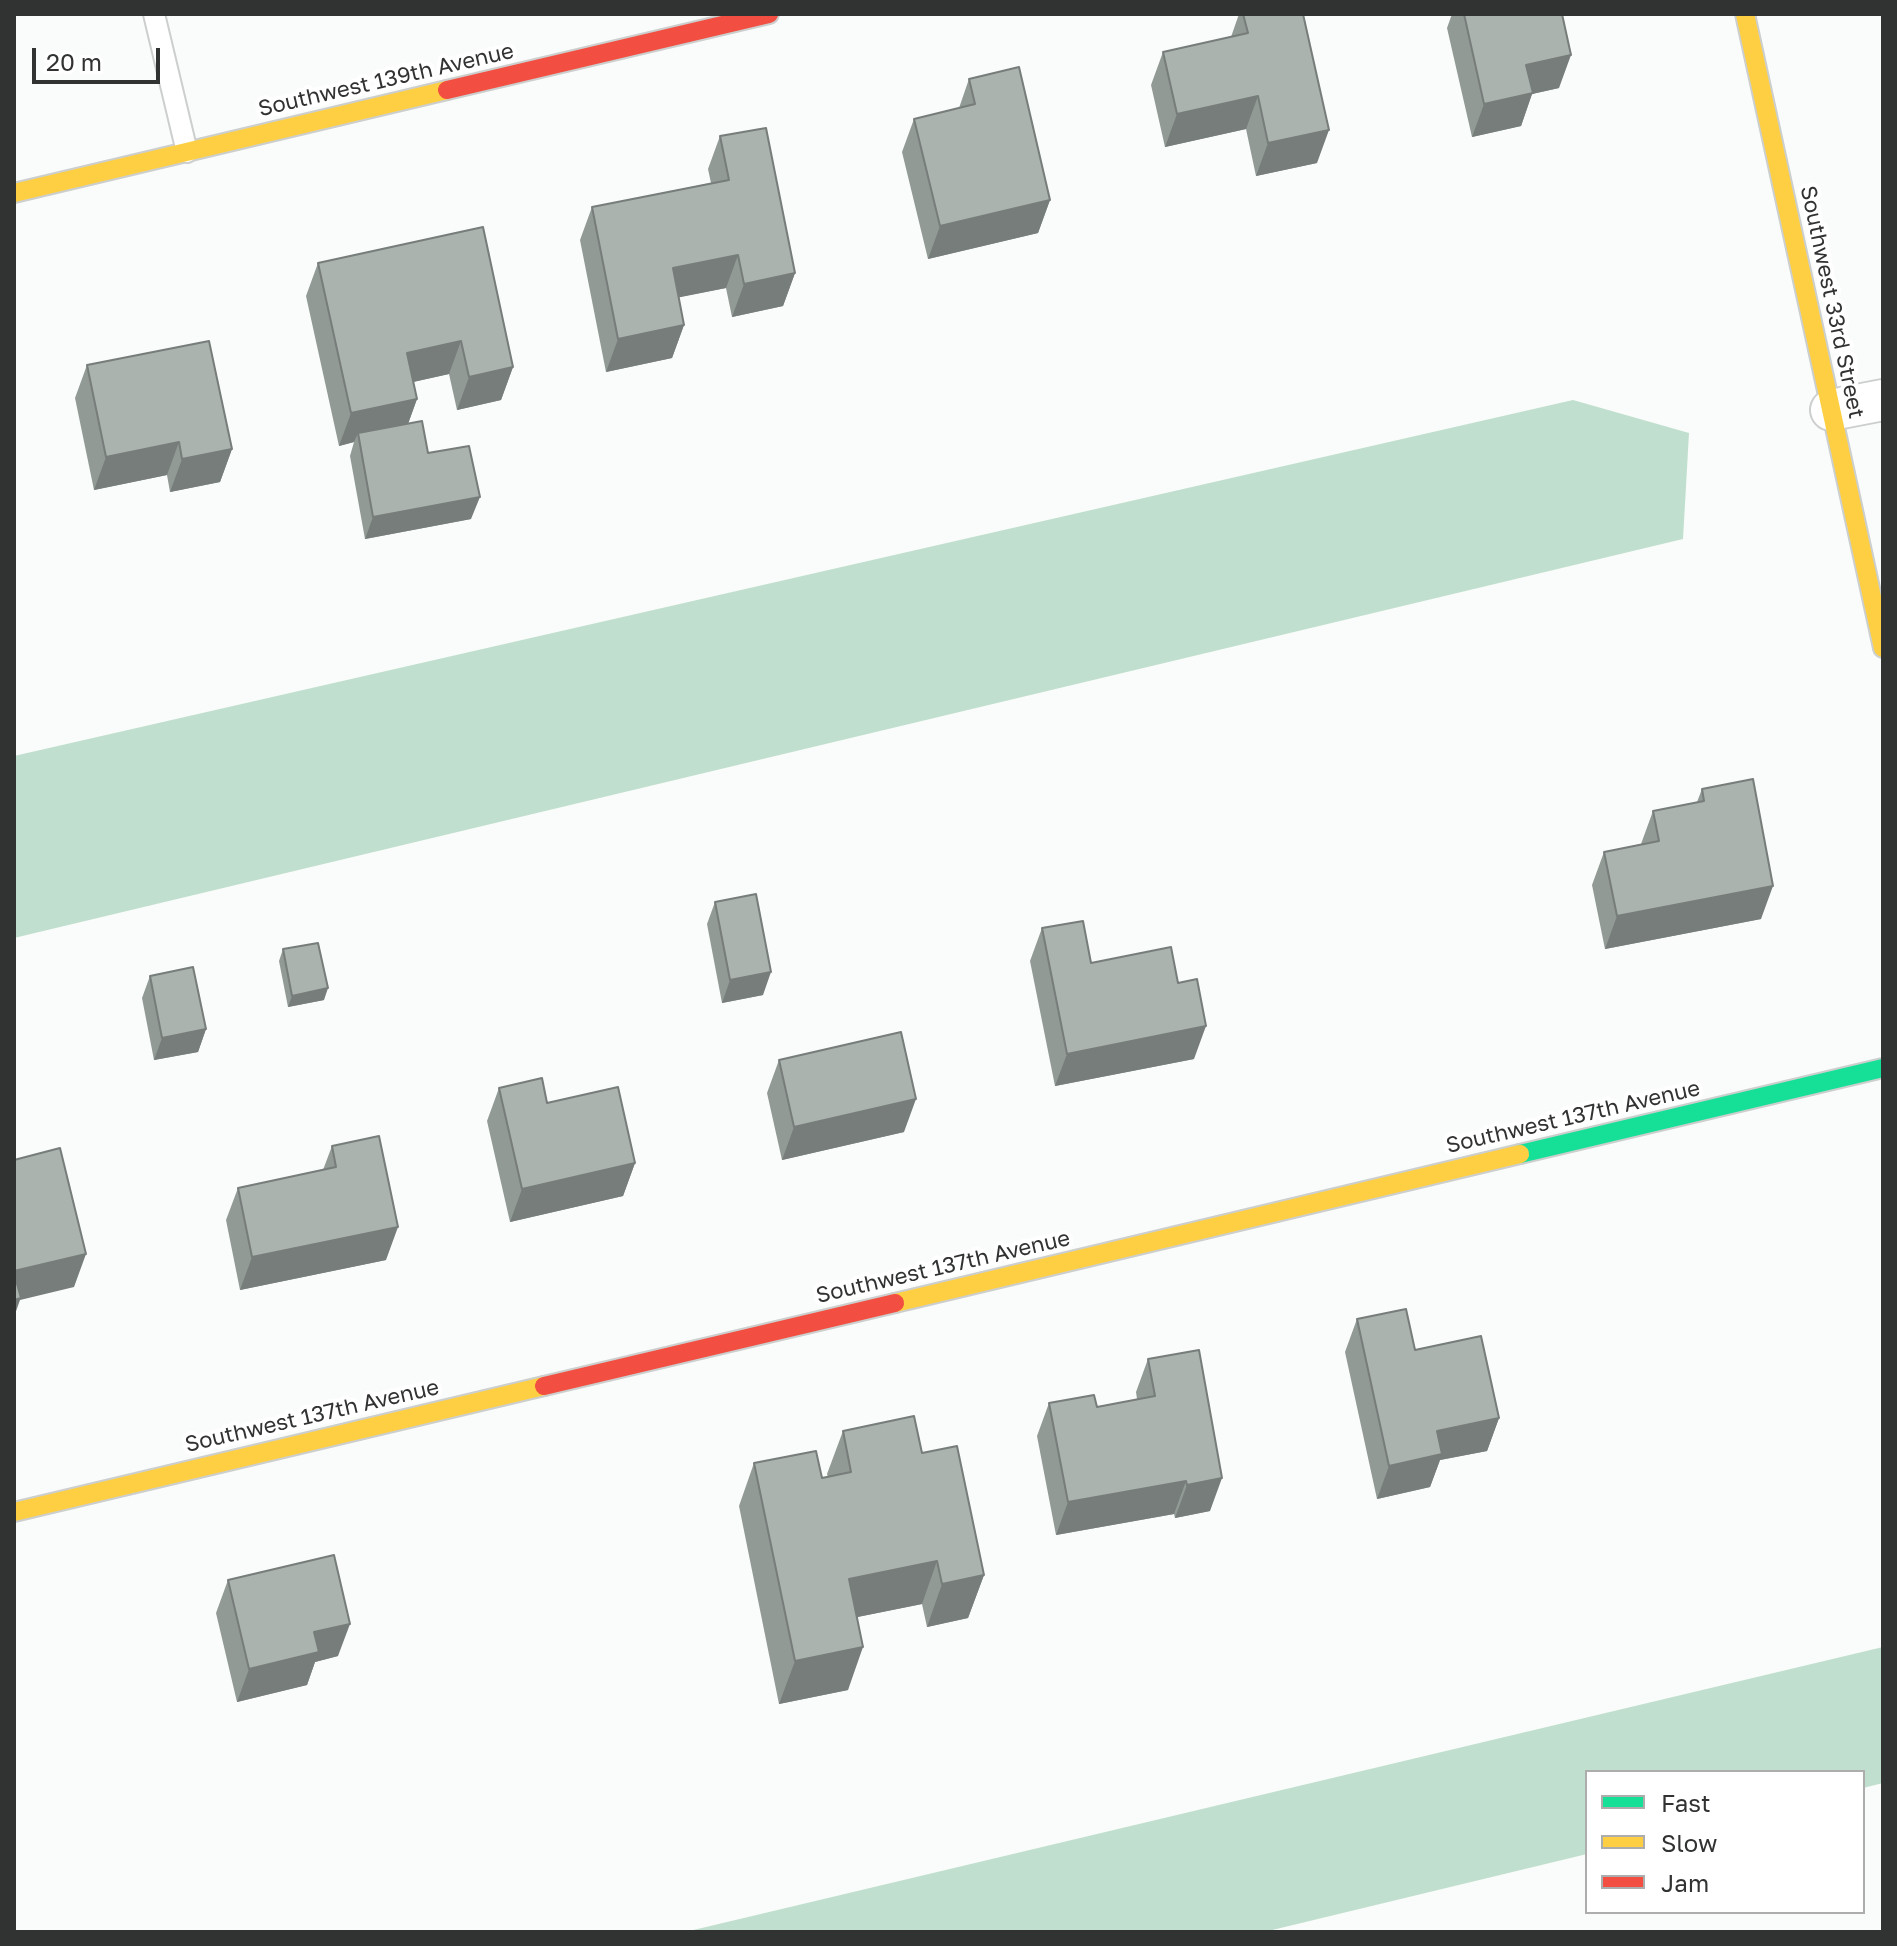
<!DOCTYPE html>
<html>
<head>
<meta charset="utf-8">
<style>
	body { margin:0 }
	#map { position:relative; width:1897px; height:1946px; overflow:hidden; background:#f9fcfa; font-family:"Golos Text",sans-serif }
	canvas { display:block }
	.frame { position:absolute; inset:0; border:16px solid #313332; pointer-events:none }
	.legend { position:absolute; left:1585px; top:1770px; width:280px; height:144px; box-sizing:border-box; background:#fff; border:2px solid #adadad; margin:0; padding:10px 14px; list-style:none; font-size:24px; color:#313332 }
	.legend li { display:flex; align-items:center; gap:16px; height:40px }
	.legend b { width:40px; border:2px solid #adadad }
	.scale { position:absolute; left:32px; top:48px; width:128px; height:36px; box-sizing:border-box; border:4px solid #313332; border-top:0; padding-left:10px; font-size:24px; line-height:28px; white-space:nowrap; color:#313332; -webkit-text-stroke:6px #fff; paint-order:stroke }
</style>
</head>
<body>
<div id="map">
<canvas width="1897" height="1946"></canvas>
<div class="frame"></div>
<ul class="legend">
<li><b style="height:10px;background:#16e098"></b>Fast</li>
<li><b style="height:10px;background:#ffcf43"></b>Slow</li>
<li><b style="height:10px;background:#f24e42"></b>Jam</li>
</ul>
<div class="scale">20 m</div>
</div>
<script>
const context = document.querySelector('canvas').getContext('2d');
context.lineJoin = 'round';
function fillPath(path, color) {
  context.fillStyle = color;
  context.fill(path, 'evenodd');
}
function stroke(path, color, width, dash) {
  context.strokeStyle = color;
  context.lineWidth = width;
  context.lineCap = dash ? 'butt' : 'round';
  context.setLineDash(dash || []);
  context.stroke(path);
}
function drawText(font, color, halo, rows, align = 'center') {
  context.font = font + ' "Golos Text",sans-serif';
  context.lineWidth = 8;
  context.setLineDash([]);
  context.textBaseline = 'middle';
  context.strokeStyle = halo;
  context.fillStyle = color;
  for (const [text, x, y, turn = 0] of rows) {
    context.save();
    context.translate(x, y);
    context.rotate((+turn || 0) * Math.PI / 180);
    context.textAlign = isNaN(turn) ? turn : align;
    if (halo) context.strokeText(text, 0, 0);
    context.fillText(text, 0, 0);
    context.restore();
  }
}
fillPath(new Path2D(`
	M 1573,400 L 1689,433 L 1683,539 L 14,938 L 14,756 Z
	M 1883,1647 L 1883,1783 L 1863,1788 L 1863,1772 L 1587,1772 L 1587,1854 L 1264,1932 L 685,1932 Z`), '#c1dfce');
const lane = new Path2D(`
	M 154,14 L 187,152`);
const street = new Path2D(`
	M 1831,410 L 1883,400`);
const fast = new Path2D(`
	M 1520,1154 L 1883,1068`);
const slow = new Path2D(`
	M 1745,14 L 1883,648
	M 14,193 L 447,90
	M 895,1303 L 1520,1154
	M 14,1512 L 544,1386`);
const jam = new Path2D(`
	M 447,90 L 769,14
	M 544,1386 L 895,1303`);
stroke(lane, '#cccfcd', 24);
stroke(street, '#cccfcd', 44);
stroke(fast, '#cccfcd', 22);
stroke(slow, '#cccfcd', 22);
stroke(jam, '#cccfcd', 22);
stroke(lane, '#fefffe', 20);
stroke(street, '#fefffe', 40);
stroke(fast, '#16e098', 18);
stroke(slow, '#ffcf43', 18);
stroke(jam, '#f24e42', 18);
fillPath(new Path2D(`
	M 1239,14 L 1303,14 L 1317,163 L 1256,176 L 1246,129 L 1165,147 L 1151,85 L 1163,52 L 1231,37 Z
	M 1452,14 L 1562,14 L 1559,88 L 1532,94 L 1521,126 L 1472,137 L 1447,28 Z
	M 969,79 L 1050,200 L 1038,233 L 928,259 L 902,152 L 914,119 L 959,108 Z
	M 720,136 L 795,273 L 783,306 L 732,317 L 726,288 L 679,297 L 684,325 L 672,358 L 606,372 L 580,240 L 592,207 L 711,183 L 708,169 Z
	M 318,263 L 513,367 L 501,400 L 457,410 L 449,374 L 413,382 L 417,399 L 408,424 L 471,519 L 365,539 L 350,456 L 354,442 L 339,446 L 306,296 Z
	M 87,365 L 232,449 L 220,482 L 170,492 L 167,475 L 94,490 L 75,398 Z
	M 1702,789 L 1761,919 L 1605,949 L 1592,885 L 1604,852 L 1641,844 L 1653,811 L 1697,802 Z
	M 715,902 L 763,995 L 722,1003 L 707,924 Z
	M 1042,928 L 1091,963 L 1194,1059 L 1055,1086 L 1030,961 Z
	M 283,949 L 324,1000 L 288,1007 L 279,961 Z
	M 150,976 L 206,1029 L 198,1052 L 154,1060 L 142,998 Z
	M 779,1060 L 904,1132 L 782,1160 L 767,1093 Z
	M 499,1088 L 547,1103 L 635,1163 L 623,1196 L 510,1222 L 487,1121 Z
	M 332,1146 L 386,1260 L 240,1290 L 226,1220 L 238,1188 L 323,1170 Z
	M 1357,1319 L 1415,1350 L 1499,1418 L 1487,1451 L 1440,1460 L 1430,1487 L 1377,1499 L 1345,1352 Z
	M 1148,1359 L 1210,1511 L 1175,1518 L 1174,1514 L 1056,1535 L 1037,1436 L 1049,1403 L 1097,1407 L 1137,1399 L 1136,1392 Z
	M 843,1431 L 922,1453 L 984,1575 L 968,1618 L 927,1627 L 922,1604 L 857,1617 L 848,1690 L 779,1704 L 739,1506 L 754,1463 L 822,1478 L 828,1477 L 827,1474 Z
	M 228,1580 L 338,1656 L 315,1662 L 307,1685 L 237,1702 L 216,1613 Z`), '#929a96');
fillPath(new Path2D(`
	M 1571,55 L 1559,88 L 1532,94 L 1521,126 L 1472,137 L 1484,104 L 1526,65 Z
	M 1258,96 L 1246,129 L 1165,147 L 1177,114 Z
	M 1329,130 L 1317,163 L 1256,176 L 1268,143 Z
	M 1050,200 L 1038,233 L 928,259 L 940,226 Z
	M 738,255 L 726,288 L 661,301 L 673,268 Z
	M 795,273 L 783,306 L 732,317 L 744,284 Z
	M 684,325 L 672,358 L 606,372 L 618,339 Z
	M 461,341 L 449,374 L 395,386 L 407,353 Z
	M 513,367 L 501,400 L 457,410 L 469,377 Z
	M 417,399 L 405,432 L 358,433 L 354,442 L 339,446 L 351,413 Z
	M 179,442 L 167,475 L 94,490 L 106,457 Z
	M 232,449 L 220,482 L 170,492 L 182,459 Z
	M 480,497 L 471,519 L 365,539 L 373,517 Z
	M 1773,886 L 1761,919 L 1605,949 L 1617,916 Z
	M 771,972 L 763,995 L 722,1003 L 730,980 Z
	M 328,988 L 324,1000 L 288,1007 L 292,996 Z
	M 1206,1026 L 1194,1059 L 1055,1086 L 1067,1054 Z
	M 206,1029 L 198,1052 L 154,1060 L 162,1038 Z
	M 916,1099 L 904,1132 L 782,1160 L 794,1127 Z
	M 635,1163 L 623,1196 L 510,1222 L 522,1189 Z
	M 398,1227 L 386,1260 L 240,1290 L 252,1257 Z
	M 86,1254 L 74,1287 L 20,1300 L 14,1317 L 14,1271 Z
	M 1499,1418 L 1487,1451 L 1440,1460 L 1430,1487 L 1377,1499 L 1389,1466 L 1437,1431 Z
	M 1222,1478 L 1210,1511 L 1175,1518 L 1187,1485 Z
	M 1186,1481 L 1174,1514 L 1056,1535 L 1068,1502 Z
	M 937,1561 L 922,1604 L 833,1622 L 849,1579 Z
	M 984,1575 L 968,1618 L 927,1627 L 942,1584 Z
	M 350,1624 L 338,1656 L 315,1662 L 307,1685 L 237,1702 L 249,1669 L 314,1632 Z
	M 863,1647 L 848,1690 L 779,1704 L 795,1661 Z`), '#777d7a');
const building = new Path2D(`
	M 1243,14 L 1303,14 L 1329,130 L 1268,143 L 1258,96 L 1177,114 L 1163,52 L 1248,33 Z
	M 1464,14 L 1562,14 L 1571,55 L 1526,65 L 1533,93 L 1484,104 Z
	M 1019,67 L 1050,200 L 940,226 L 914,119 L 975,104 L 969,79 Z
	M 766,128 L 795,273 L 744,284 L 738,255 L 673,268 L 684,325 L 618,339 L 592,207 L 729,180 L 720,136 Z
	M 483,227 L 513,367 L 469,377 L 461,341 L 407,353 L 417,399 L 351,413 L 318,263 Z
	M 209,341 L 232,449 L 182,459 L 179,442 L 106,457 L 87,365 Z
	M 422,421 L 428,453 L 469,446 L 480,497 L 373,517 L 358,433 Z
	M 1753,779 L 1773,886 L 1617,916 L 1604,852 L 1659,841 L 1653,811 L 1704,801 L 1702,789 Z
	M 756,894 L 771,972 L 730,980 L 715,902 Z
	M 1083,921 L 1091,963 L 1171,947 L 1178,983 L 1197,979 L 1206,1026 L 1067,1054 L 1042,928 Z
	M 318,943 L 328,988 L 292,996 L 283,949 Z
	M 193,967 L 206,1029 L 162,1038 L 150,976 Z
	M 901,1032 L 916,1099 L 794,1127 L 779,1060 Z
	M 542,1078 L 547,1103 L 618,1087 L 635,1163 L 522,1189 L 499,1088 Z
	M 379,1136 L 398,1227 L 252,1257 L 238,1188 L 336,1167 L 332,1146 Z
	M 60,1148 L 86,1254 L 14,1271 L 14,1160 Z
	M 14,1273 L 21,1298 L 14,1300 Z
	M 1406,1309 L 1415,1350 L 1481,1336 L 1499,1418 L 1437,1431 L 1442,1454 L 1389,1466 L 1357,1319 Z
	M 1199,1350 L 1222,1478 L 1187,1485 L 1186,1481 L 1068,1502 L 1049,1403 L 1094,1395 L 1097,1407 L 1155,1396 L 1148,1359 Z
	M 914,1416 L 922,1453 L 957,1446 L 984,1575 L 942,1584 L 937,1561 L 849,1579 L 863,1647 L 795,1661 L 754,1463 L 816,1451 L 822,1478 L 851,1472 L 843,1431 Z
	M 334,1555 L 350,1624 L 314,1632 L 319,1652 L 249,1669 L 228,1580 Z`);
fillPath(building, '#aab3ae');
stroke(building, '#777d7a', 2);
drawText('22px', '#313332', '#fff', [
	["Southwest 139th Avenue",386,80,-13],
	["Southwest 33rd Street",1832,302,78],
	["Southwest 137th Avenue",1573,1117,-13],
	["Southwest 137th Avenue",943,1267,-13],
	["Southwest 137th Avenue",312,1416,-13]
]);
</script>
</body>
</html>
